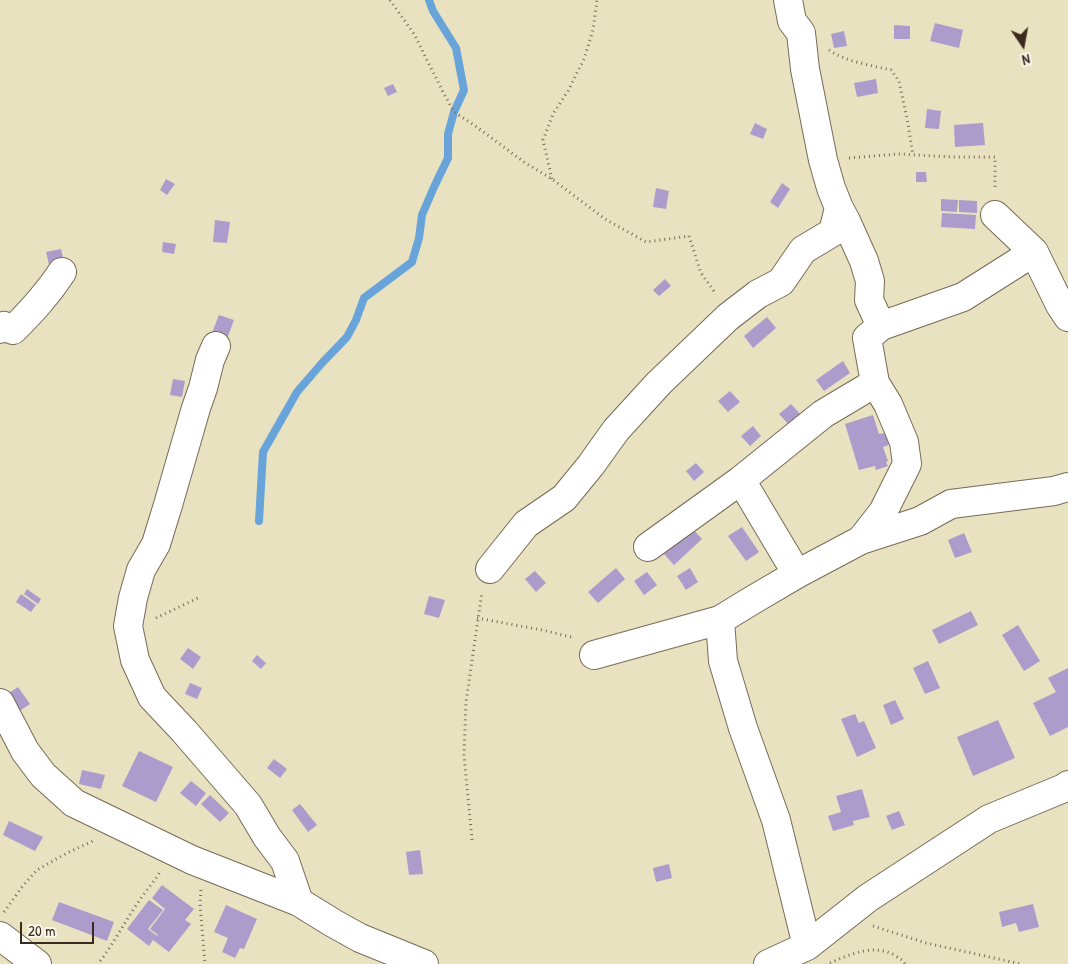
<!DOCTYPE html>
<html>
<head>
<meta charset="utf-8">
<style>
	body { margin:0 }
	#map { position:relative; width:1068px; height:964px; overflow:hidden; background:#e9e2c0; font-family:"Patrick Hand",sans-serif }
	canvas { display:block }
	.north { position:absolute; left:998px; top:20px; width:50px; height:50px; -webkit-text-stroke:4px #fbf7ec; paint-order:stroke; rotate:168deg; font-size:14px; font-weight:700; line-height:20px; text-align:center; color:#3b2a1e }
	.north::after { content:''; display:block; margin:auto; width:18px; height:22px; background:#3b2a1e; clip-path:polygon(50% 0,100% 100%,50% 72%,0 100%) }
	.scale { position:absolute; left:20px; top:922px; width:74px; height:22px; box-sizing:border-box; border:2px solid #3b2a1e; border-top:0; padding-left:6px; font-size:15px; line-height:18px; white-space:nowrap; color:#3b2a1e; -webkit-text-stroke:4px #fbf7ec; paint-order:stroke }
</style>
</head>
<body>
<div id="map">
<canvas width="1068" height="964"></canvas>
<div class="north">N</div>
<div class="scale">20 m</div>
</div>
<script>
const context = document.querySelector('canvas').getContext('2d');
context.lineJoin = 'round';
function stroke(path, color, width, dash) {
  context.strokeStyle = color;
  context.lineWidth = width;
  context.lineCap = dash ? 'butt' : 'round';
  context.setLineDash(dash || []);
  context.stroke(path);
}
function fillPath(path, color) {
  context.fillStyle = color;
  context.fill(path, 'evenodd');
}
stroke(new Path2D(`
	M 259,521 L 263,452 L 297,392 L 322,363 L 347,337 L 356,320 L 364,298 L 412,262 L 419,238 L 422,215 L 434,187 L 448,158 L 448,134 L 454,112 L 464,90 L 456,48 L 433,11 L 429,0`), '#68a4d9', 8);
fillPath(new Path2D(`
	M 935,23 L 963,30 L 959,48 L 930,41 Z
	M 894,25 L 910,26 L 910,39 L 894,39 Z
	M 844,31 L 847,46 L 834,48 L 831,34 Z
	M 876,79 L 878,93 L 857,97 L 854,83 Z
	M 393,84 L 397,92 L 388,96 L 384,88 Z
	M 927,109 L 941,111 L 939,129 L 925,128 Z
	M 755,123 L 767,129 L 763,139 L 750,134 Z
	M 983,123 L 985,145 L 955,147 L 954,125 Z
	M 916,172 L 926,172 L 927,182 L 916,182 Z
	M 166,179 L 175,184 L 167,195 L 160,190 Z
	M 782,183 L 790,189 L 778,208 L 770,202 Z
	M 656,188 L 669,191 L 666,209 L 653,207 Z
	M 941,199 L 958,200 L 957,212 L 941,211 Z
	M 959,200 L 977,201 L 977,213 L 959,212 Z
	M 942,213 L 976,215 L 975,229 L 941,227 Z
	M 215,220 L 230,222 L 227,243 L 213,242 Z
	M 163,242 L 176,244 L 174,254 L 162,252 Z
	M 61,249 L 65,266 L 50,269 L 46,252 Z
	M 665,279 L 671,286 L 659,296 L 653,290 Z
	M 219,315 L 234,320 L 225,344 L 210,338 Z
	M 767,317 L 776,328 L 753,348 L 744,336 Z
	M 843,361 L 850,373 L 824,391 L 816,380 Z
	M 173,379 L 185,381 L 182,397 L 170,395 Z
	M 730,391 L 740,402 L 728,412 L 718,401 Z
	M 791,404 L 801,415 L 789,425 L 779,414 Z
	M 873,415 L 879,434 L 885,433 L 889,445 L 883,447 L 888,461 L 886,462 L 888,466 L 876,470 L 875,466 L 859,470 L 845,424 Z
	M 753,426 L 761,436 L 750,446 L 741,436 Z
	M 696,463 L 704,472 L 694,481 L 686,471 Z
	M 742,527 L 759,552 L 746,561 L 728,536 Z
	M 692,528 L 702,539 L 674,565 L 664,554 Z
	M 964,533 L 972,552 L 955,558 L 948,540 Z
	M 616,568 L 625,579 L 598,603 L 588,592 Z
	M 690,568 L 698,582 L 686,590 L 677,576 Z
	M 535,571 L 546,583 L 536,592 L 525,579 Z
	M 647,572 L 657,585 L 644,595 L 634,581 Z
	M 27,589 L 41,599 L 38,604 L 24,594 Z
	M 21,594 L 36,605 L 31,612 L 16,602 Z
	M 429,596 L 445,600 L 439,618 L 424,614 Z
	M 971,611 L 978,625 L 939,644 L 932,630 Z
	M 1018,625 L 1040,661 L 1024,671 L 1002,635 Z
	M 188,648 L 201,657 L 193,669 L 180,659 Z
	M 257,655 L 266,663 L 261,669 L 252,661 Z
	M 928,661 L 940,688 L 925,694 L 913,668 Z
	M 1068,668 L 1068,727 L 1050,736 L 1033,703 L 1056,692 L 1048,678 Z
	M 190,683 L 202,688 L 197,699 L 185,694 Z
	M 18,687 L 30,704 L 18,712 L 6,695 Z
	M 895,700 L 904,719 L 891,725 L 883,705 Z
	M 855,714 L 859,723 L 864,721 L 876,748 L 857,757 L 841,719 Z
	M 998,720 L 1015,758 L 973,776 L 957,737 Z
	M 139,751 L 173,767 L 156,802 L 122,786 Z
	M 274,759 L 287,769 L 280,778 L 267,768 Z
	M 82,770 L 105,775 L 101,789 L 79,784 Z
	M 191,781 L 206,793 L 196,806 L 180,793 Z
	M 862,789 L 870,817 L 853,821 L 854,825 L 833,831 L 828,816 L 841,812 L 836,796 Z
	M 210,795 L 229,813 L 220,822 L 201,804 Z
	M 300,804 L 317,825 L 308,832 L 292,810 Z
	M 899,811 L 905,825 L 892,830 L 886,816 Z
	M 9,821 L 43,837 L 35,851 L 3,835 Z
	M 420,850 L 423,874 L 409,875 L 406,852 Z
	M 669,864 L 672,878 L 656,882 L 653,868 Z
	M 162,885 L 194,909 L 185,920 L 191,924 L 169,952 L 153,940 L 149,946 L 127,929 L 149,900 L 163,910 L 148,929 L 157,936 L 158,935 L 150,929 L 165,909 L 152,898 Z
	M 59,902 L 114,922 L 107,941 L 52,920 Z
	M 1033,904 L 1039,927 L 1019,932 L 1016,923 L 1002,927 L 999,912 Z
	M 226,905 L 257,919 L 244,949 L 240,948 L 235,958 L 222,952 L 228,938 L 214,932 Z`), '#ab9ccc');
const minor = new Path2D(`
	M 839,208 L 846,221 L 864,261 L 870,281 L 869,300 L 881,326
	M 995,215 L 1034,252 L 1060,305 L 1068,317
	M 0,329 L 4,326 L 13,330 C 32,311 47,295 62,272
	M 216,346 L 210,360 L 203,388 L 196,408 L 168,505 L 156,544 L 141,570 L 133,598 L 128,626 L 135,660 L 152,697 L 184,731 L 248,805 L 267,837 L 285,861 L 299,902
	M 741,480 L 797,574
	M 861,540 L 883,512 L 907,464 L 904,442 L 888,404 L 875,383
	M 648,547 L 741,480 L 823,414 L 875,383 L 867,338 L 881,326 L 963,297 L 1034,252
	M 490,569 L 526,524 L 564,498 L 591,465 L 616,430 L 659,383 L 728,317 L 758,294 L 781,282 L 803,250 L 833,232 L 839,208 L 831,188 L 823,160 L 805,69 L 801,33 L 792,21 L 788,0
	M 720,620 L 723,661 L 743,728 L 776,820 L 807,946
	M 594,655 L 720,620 L 751,601 L 797,574 L 861,540 L 920,521 L 951,504 L 1054,491 L 1068,487
	M 0,703 L 25,751 L 43,775 L 74,803 L 192,860 L 299,902 L 333,923 L 360,938 L 424,964
	M 0,936 L 37,964
	M 768,964 L 807,946 L 868,898 L 989,819 L 1064,788 L 1068,785`);
stroke(minor, '#786a57', 30);
stroke(new Path2D(`
	M 390,0 L 414,34 L 443,92 L 454,112 L 474,125 L 524,162 L 552,179 L 605,219 L 646,242 L 689,236 L 701,273 L 716,294
	M 829,50 C 846,62 870,65 891,70 L 899,81 L 908,124 L 913,155
	M 849,158 L 898,154 L 954,157 L 995,157 L 995,189
	M 552,179 L 543,140 L 553,114 L 568,91 L 584,59 L 593,30 L 597,0
	M 156,618 L 198,598
	M 477,618 L 542,630 L 575,638
	M 472,840 L 464,755 L 466,702 L 482,592
	M 201,890 L 200,904 L 205,964
	M 4,912 L 22,887 L 37,870 L 67,853 L 93,841
	M 873,926 L 926,943 L 1021,964
	M 100,961 C 114,943 124,923 137,904 C 144,893 153,883 160,872
	M 830,963 C 851,954 875,943 896,956 C 900,959 903,960 905,964`), '#786a57', 3, [1, 4]);
stroke(minor, '#fff', 28);
</script>
</body>
</html>
